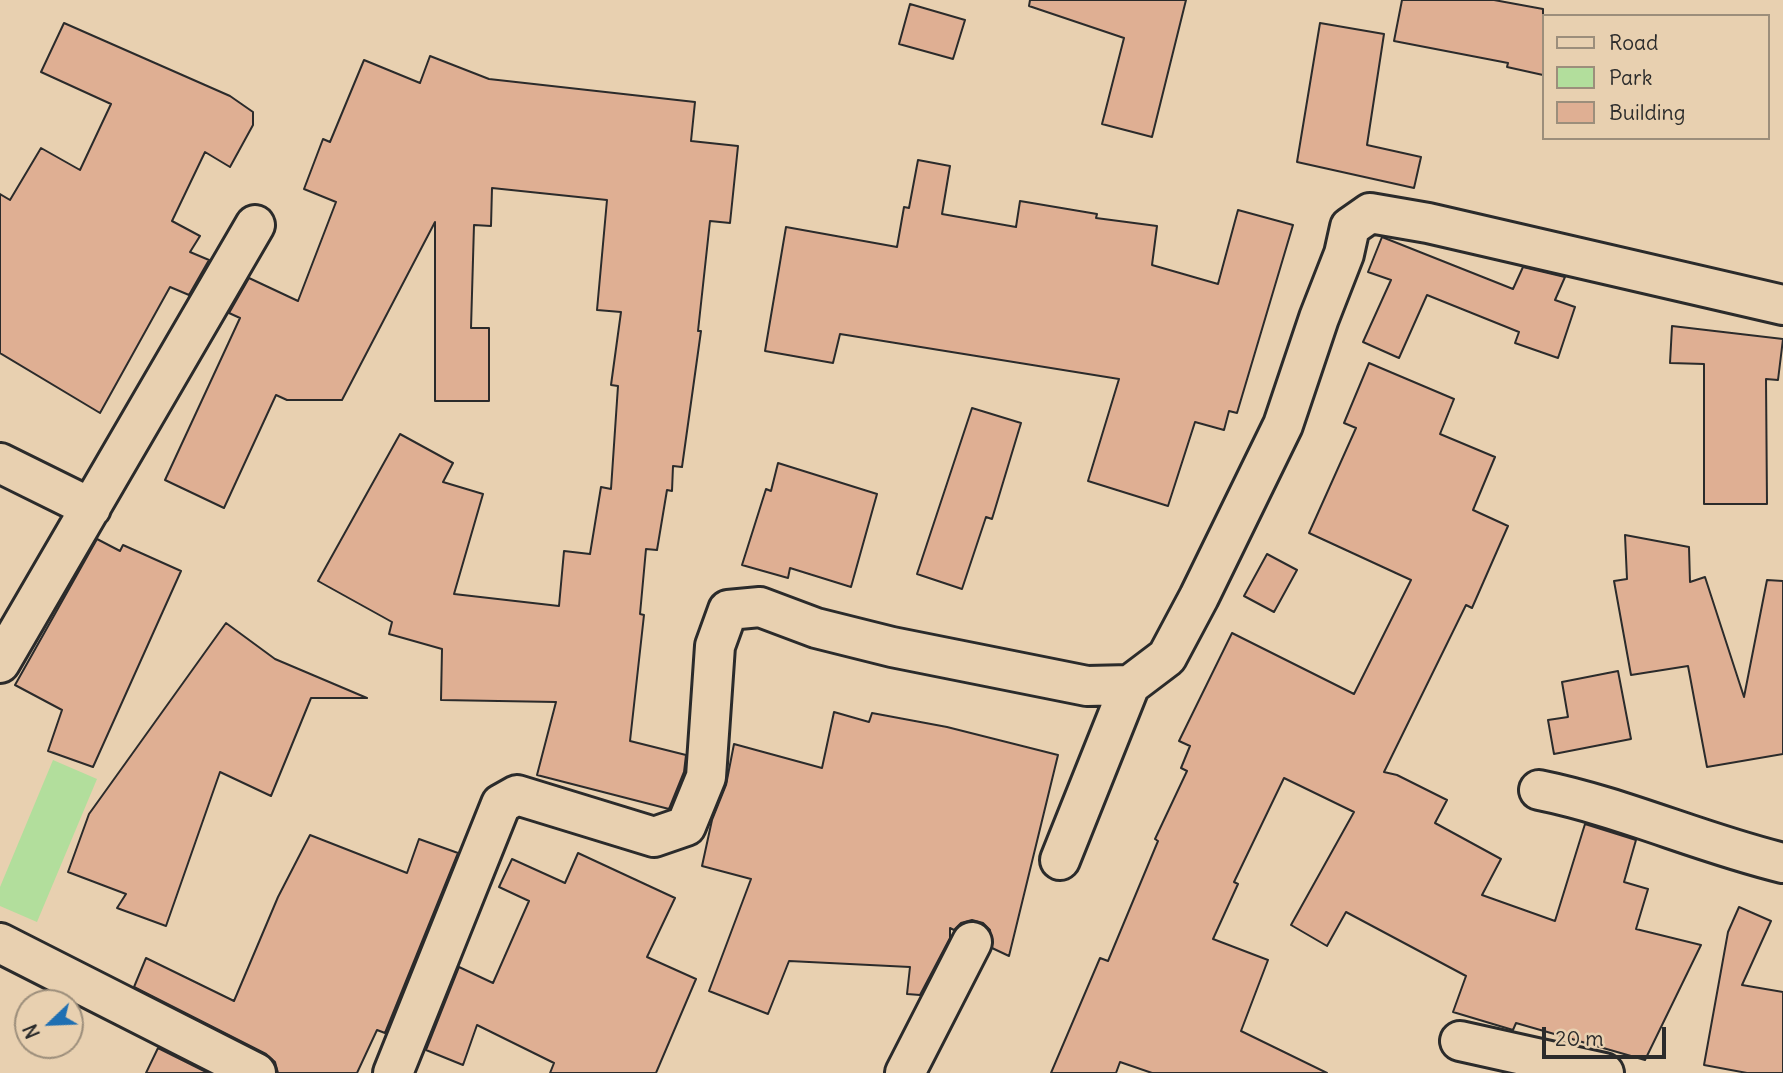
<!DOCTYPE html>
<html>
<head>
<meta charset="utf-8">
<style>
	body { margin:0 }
	#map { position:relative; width:1783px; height:1073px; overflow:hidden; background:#e8d0b0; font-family:Delius,sans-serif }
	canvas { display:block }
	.legend { position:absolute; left:1542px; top:14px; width:228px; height:126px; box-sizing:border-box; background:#e8d0b0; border:2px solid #9c8e7b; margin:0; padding:9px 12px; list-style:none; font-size:21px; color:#2b2b2b }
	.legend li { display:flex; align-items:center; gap:14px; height:35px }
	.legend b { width:35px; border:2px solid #9c8e7b }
	.north { position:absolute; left:14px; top:989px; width:70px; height:70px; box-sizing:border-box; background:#e8d0b0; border:2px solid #9c8e7b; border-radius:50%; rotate:247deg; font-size:19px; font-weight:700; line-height:28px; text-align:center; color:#2b2b2b }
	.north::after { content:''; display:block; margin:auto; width:24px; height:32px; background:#1f6fb2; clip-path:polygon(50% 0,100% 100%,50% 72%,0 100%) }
	.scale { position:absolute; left:1542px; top:1027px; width:124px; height:32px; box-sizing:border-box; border:4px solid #2b2b2b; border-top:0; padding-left:9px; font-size:21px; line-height:24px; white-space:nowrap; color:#2b2b2b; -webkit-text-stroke:5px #e8d0b0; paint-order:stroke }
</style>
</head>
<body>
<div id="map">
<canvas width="1783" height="1073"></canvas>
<ul class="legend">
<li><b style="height:9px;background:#e8d0b0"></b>Road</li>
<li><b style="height:19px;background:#b2de9c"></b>Park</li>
<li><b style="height:19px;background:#dfaf93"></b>Building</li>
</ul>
<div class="north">N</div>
<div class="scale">20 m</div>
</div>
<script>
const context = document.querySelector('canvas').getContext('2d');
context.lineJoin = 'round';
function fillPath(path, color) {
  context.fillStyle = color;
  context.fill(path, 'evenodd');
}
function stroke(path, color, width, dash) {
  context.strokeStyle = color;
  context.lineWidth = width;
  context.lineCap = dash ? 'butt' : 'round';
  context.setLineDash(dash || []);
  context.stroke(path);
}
fillPath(new Path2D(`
	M 53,760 L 97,779 L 37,922 L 0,906 L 0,887 Z`), '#b2de9c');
const building = new Path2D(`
	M 1030,0 L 1186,0 L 1152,137 L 1102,124 L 1124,38 L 1029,6 Z
	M 1402,0 L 1494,0 L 1543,9 L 1543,75 L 1507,67 L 1508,63 L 1394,41 Z
	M 910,4 L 965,20 L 953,59 L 899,44 Z
	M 64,23 L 230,96 L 253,112 L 253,125 L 230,167 L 205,152 L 172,221 L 200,236 L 190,252 L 209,260 L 189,295 L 170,287 L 100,413 L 0,353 L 0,194 L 10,200 L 41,148 L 80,170 L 111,104 L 41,72 Z
	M 1320,23 L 1384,34 L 1367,145 L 1421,157 L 1414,188 L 1297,162 Z
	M 430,56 L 489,79 L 695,102 L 691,141 L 738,146 L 730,223 L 710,221 L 698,331 L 701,331 L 682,467 L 673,466 L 672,491 L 667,490 L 657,550 L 646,549 L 640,614 L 644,615 L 630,741 L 686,755 L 684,772 L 669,809 L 537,775 L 556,702 L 441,700 L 442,649 L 389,634 L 392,622 L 318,581 L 400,434 L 453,463 L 443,482 L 483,494 L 454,594 L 559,606 L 564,551 L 590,554 L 601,487 L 611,489 L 618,386 L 611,385 L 621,312 L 597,310 L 607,200 L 492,188 L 491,226 L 474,225 L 471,328 L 489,328 L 489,401 L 435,401 L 435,222 L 342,400 L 287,400 L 276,395 L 224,508 L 165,480 L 240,318 L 229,313 L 249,278 L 298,301 L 336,202 L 304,189 L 323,139 L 330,142 L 364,60 L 420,83 Z
	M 918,160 L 950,166 L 942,214 L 1016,227 L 1020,201 L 1097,214 L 1096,218 L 1157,226 L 1152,265 L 1218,284 L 1238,210 L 1293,225 L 1237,413 L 1229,411 L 1224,430 L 1195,422 L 1168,506 L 1088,481 L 1119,379 L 840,334 L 833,363 L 765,351 L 786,227 L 897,247 L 904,207 L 909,208 Z
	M 1382,237 L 1513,289 L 1523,267 L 1565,277 L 1555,300 L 1575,307 L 1558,358 L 1515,343 L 1519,332 L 1427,295 L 1399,358 L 1363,342 L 1391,280 L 1368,272 Z
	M 1672,326 L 1783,339 L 1778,380 L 1766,379 L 1767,504 L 1704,504 L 1704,364 L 1670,363 Z
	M 1369,363 L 1454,399 L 1440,434 L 1495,457 L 1473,510 L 1508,526 L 1472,608 L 1466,605 L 1384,772 L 1397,775 L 1447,800 L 1435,823 L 1501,859 L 1482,895 L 1555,921 L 1585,824 L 1636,840 L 1624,882 L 1648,889 L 1636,929 L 1701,945 L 1645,1060 L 1516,1023 L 1513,1030 L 1453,1012 L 1466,976 L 1346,912 L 1327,946 L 1291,925 L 1354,812 L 1284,778 L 1234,882 L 1238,884 L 1213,939 L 1268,960 L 1241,1031 L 1327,1073 L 1152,1073 L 1120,1062 L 1116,1073 L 1051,1073 L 1100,958 L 1108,961 L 1158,841 L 1155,839 L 1187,771 L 1181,768 L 1190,746 L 1179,741 L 1232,633 L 1354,694 L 1411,580 L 1309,533 L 1356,428 L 1344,423 Z
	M 972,408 L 1021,423 L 992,519 L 986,517 L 962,589 L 917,574 Z
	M 778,463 L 877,494 L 851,587 L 790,568 L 788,578 L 742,565 L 766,489 L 771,491 Z
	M 1625,535 L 1689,547 L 1690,582 L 1705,577 L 1744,697 L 1767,580 L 1783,581 L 1783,754 L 1707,767 L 1688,666 L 1631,675 L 1614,581 L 1627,579 Z
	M 97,539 L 120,551 L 123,545 L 181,571 L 93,767 L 48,751 L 62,710 L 15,685 Z
	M 1267,554 L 1297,570 L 1274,612 L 1244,596 Z
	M 226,623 L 275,659 L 367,698 L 311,698 L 271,796 L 220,772 L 166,926 L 117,908 L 126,894 L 68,872 L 89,814 Z
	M 1618,671 L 1631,739 L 1554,754 L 1548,720 L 1568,717 L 1562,682 Z
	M 834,712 L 869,722 L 872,713 L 947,727 L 1058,755 L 1009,956 L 992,948 L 990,930 L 983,923 L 972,920 L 961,923 L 954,930 L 950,928 L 950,938 L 920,995 L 907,994 L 910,967 L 789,961 L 768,1014 L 709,991 L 751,879 L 702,866 L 712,820 L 726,785 L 734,744 L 822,768 Z
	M 310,835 L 407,873 L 419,839 L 458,853 L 385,1033 L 377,1030 L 357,1073 L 278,1073 L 275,1062 L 266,1054 L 134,987 L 146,958 L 234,1001 L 278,897 Z
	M 578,853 L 675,898 L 647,957 L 696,979 L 656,1073 L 550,1073 L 554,1063 L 477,1025 L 463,1065 L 426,1050 L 459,967 L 493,983 L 529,901 L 499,887 L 512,859 L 565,883 Z
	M 1739,907 L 1771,921 L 1742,985 L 1783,992 L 1783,1073 L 1747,1073 L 1704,1065 L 1728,932 Z
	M 158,1048 L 208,1073 L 146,1073 Z`);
fillPath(building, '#dfaf93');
stroke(building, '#2b2b2b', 2);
const minor = new Path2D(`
	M 0,463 L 91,508
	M 0,663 L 255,225
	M 1539,790 C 1623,807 1700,843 1783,863
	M 1060,860 L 1130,685
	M 0,943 L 256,1073
	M 1460,1041 L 1604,1073
	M 393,1073 L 501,804 L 517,795 L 654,837 L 686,826 L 706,777 L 715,646 L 728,610 L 760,607 L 816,628 L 892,647 L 1087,686 L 1130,685 L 1167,657 L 1199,597 L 1283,425 L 1319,318 L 1344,254 L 1350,227 L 1370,213 L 1428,223 L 1783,305
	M 905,1073 L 972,942`);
stroke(minor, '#2b2b2b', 44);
stroke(minor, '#e8d0b0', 38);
</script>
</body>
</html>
